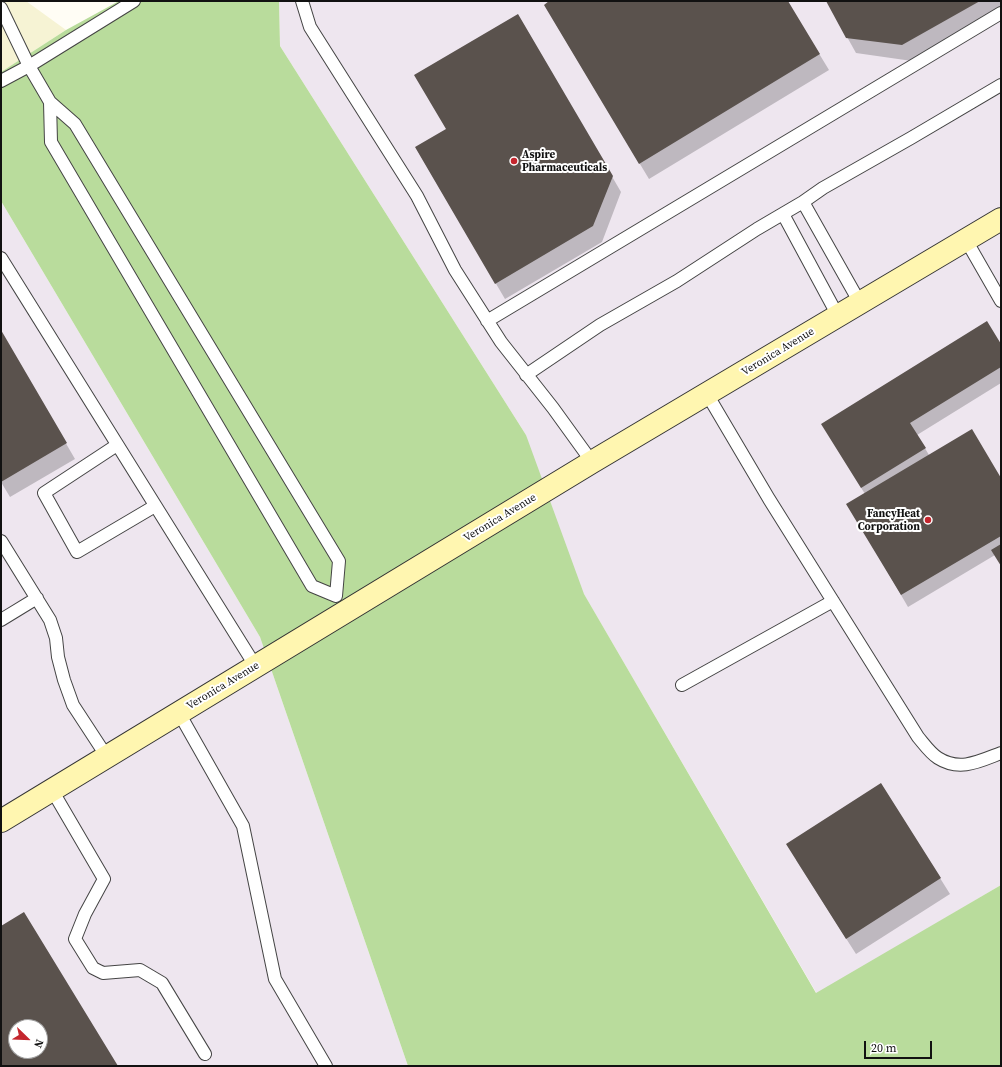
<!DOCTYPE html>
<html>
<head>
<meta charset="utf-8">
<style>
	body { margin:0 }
	#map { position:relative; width:1002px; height:1067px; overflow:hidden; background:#fffdf5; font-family:"Source Serif 4",serif }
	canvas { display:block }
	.frame { position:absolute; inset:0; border:2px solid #111; pointer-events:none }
	.north { position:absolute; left:8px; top:1019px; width:40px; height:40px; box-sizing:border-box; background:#fff; border:1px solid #a0a0a0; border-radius:50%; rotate:113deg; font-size:11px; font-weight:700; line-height:16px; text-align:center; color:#111 }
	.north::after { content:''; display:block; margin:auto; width:14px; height:18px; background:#c4262e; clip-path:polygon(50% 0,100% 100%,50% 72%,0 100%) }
	.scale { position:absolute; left:864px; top:1041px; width:68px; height:18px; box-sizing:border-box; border:2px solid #111; border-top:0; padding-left:5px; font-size:12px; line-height:14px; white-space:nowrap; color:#111; -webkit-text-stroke:3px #fff; paint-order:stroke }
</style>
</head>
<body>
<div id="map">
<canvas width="1002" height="1067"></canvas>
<div class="frame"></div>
<div class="north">N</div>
<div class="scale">20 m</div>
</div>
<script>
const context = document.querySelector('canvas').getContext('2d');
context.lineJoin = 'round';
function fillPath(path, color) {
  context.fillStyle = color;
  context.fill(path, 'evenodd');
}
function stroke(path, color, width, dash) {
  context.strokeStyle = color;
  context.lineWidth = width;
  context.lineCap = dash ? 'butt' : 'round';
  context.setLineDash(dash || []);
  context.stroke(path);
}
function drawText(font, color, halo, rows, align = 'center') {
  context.font = font + ' "Source Serif 4",serif';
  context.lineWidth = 4;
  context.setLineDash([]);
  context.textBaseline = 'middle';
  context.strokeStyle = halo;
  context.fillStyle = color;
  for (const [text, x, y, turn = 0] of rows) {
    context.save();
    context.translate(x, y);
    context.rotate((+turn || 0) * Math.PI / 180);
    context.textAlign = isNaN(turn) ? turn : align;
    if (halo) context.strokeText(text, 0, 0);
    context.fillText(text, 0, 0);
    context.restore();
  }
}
fillPath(new Path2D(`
	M 279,1 L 1001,1 L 1001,885 L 817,994 L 539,517 L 526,435 L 280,46 Z
	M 1,201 L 260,637 L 408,1066 L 1,1066 ZM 16,1027 L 40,1027 L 40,1051 L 16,1051 Z`), '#eee6ef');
fillPath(new Path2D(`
	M 1,1 L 26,1 L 66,30 L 1,72 Z`), '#f6f3d4');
fillPath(new Path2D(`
	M 119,1 L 279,1 L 280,46 L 526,435 L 584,594 L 816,993 L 1001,885 L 1001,1066 L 408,1066 L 260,637 L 1,201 L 1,72 L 66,30 Z`), '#b9dc9c');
fillPath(new Path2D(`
	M 551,1 L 787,1 L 829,70 L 649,179 L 554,21 Z
	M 827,1 L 1001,1 L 1001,10 L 912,61 L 856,53 Z
	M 518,15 L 621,192 L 602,242 L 505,299 L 416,148 L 447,130 Z
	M 1,332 L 75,459 L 10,497 L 1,482 Z
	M 1001,345 L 1001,383 L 917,435 L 929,455 L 1001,480 L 1001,565 L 995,555 L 908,607 L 848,504 L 865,494 L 829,436 Z
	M 881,784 L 950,894 L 856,954 L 796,860 Z`), '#0003');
fillPath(new Path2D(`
	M 549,1 L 788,1 L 820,54 L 639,164 L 544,5 Z
	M 826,1 L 980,1 L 902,45 L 846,38 Z
	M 518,14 L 613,176 L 593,226 L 495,284 L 415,147 L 446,129 L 414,75 Z
	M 987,321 L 1001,344 L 1001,367 L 910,423 L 926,448 L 861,488 L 821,424 Z
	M 1,330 L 67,443 L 1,482 Z
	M 972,429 L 1001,478 L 1001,536 L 901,595 L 846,504 Z
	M 1001,544 L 1001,566 L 991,550 Z
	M 881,783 L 941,878 L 846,939 L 786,844 Z
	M 24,912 L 118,1066 L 1,1066 L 1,926 ZM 16,1027 L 40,1027 L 40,1051 L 16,1051 Z`), '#5a524d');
const lane = new Path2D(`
	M 302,1 L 310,27 L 417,196 L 455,270 L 501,342 L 553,408 L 592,462
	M 1,8 L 29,66 L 50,102
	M 1,81 L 29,66 L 134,1
	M 50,102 L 75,124 L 339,561 L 336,596 L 312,586 L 51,142 Z
	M 803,202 L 860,303
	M 783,214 L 838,316
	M 966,240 L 1001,301
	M 1,258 L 256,667
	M 487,321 L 1001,13
	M 526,375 L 600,325 L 677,281 L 757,229 L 803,202 L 823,188 L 911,138 L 1001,85
	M 707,394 L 769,499 L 918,737 C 924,744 930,753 938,758 C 960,772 980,761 1001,753
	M 117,445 L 44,493 L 77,552 L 155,506
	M 1,541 L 50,620 L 56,638 L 58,657 L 64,680 L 73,705 L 107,757
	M 1,620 L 37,598
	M 682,685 L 833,601
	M 179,713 L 243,826 L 275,979 L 326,1066
	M 52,790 L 104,879 L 85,914 L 75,939 L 93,968 L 103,973 L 140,970 L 162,983 L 205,1054`);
const secondary = new Path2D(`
	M 1,821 L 592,462 L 1001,219`);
stroke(lane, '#444', 14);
stroke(secondary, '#333', 24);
stroke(lane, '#fff', 12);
stroke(secondary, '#fff6b0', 22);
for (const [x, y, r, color] of [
	[514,161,4,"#c4262e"],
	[928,520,4,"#c4262e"]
]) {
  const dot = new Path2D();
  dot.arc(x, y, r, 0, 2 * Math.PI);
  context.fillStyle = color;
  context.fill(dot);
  stroke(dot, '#fff', 1.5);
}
drawText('bold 11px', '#111', '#fff', [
	["Aspire",522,155],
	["Pharmaceuticals",522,168],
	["FancyHeat",920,514,"right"],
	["Corporation",920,527,"right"]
], 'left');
drawText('11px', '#111', '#fff', [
	["Veronica Avenue",778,352,-31],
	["Veronica Avenue",500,518,-31],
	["Veronica Avenue",223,686,-31]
]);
</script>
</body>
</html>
